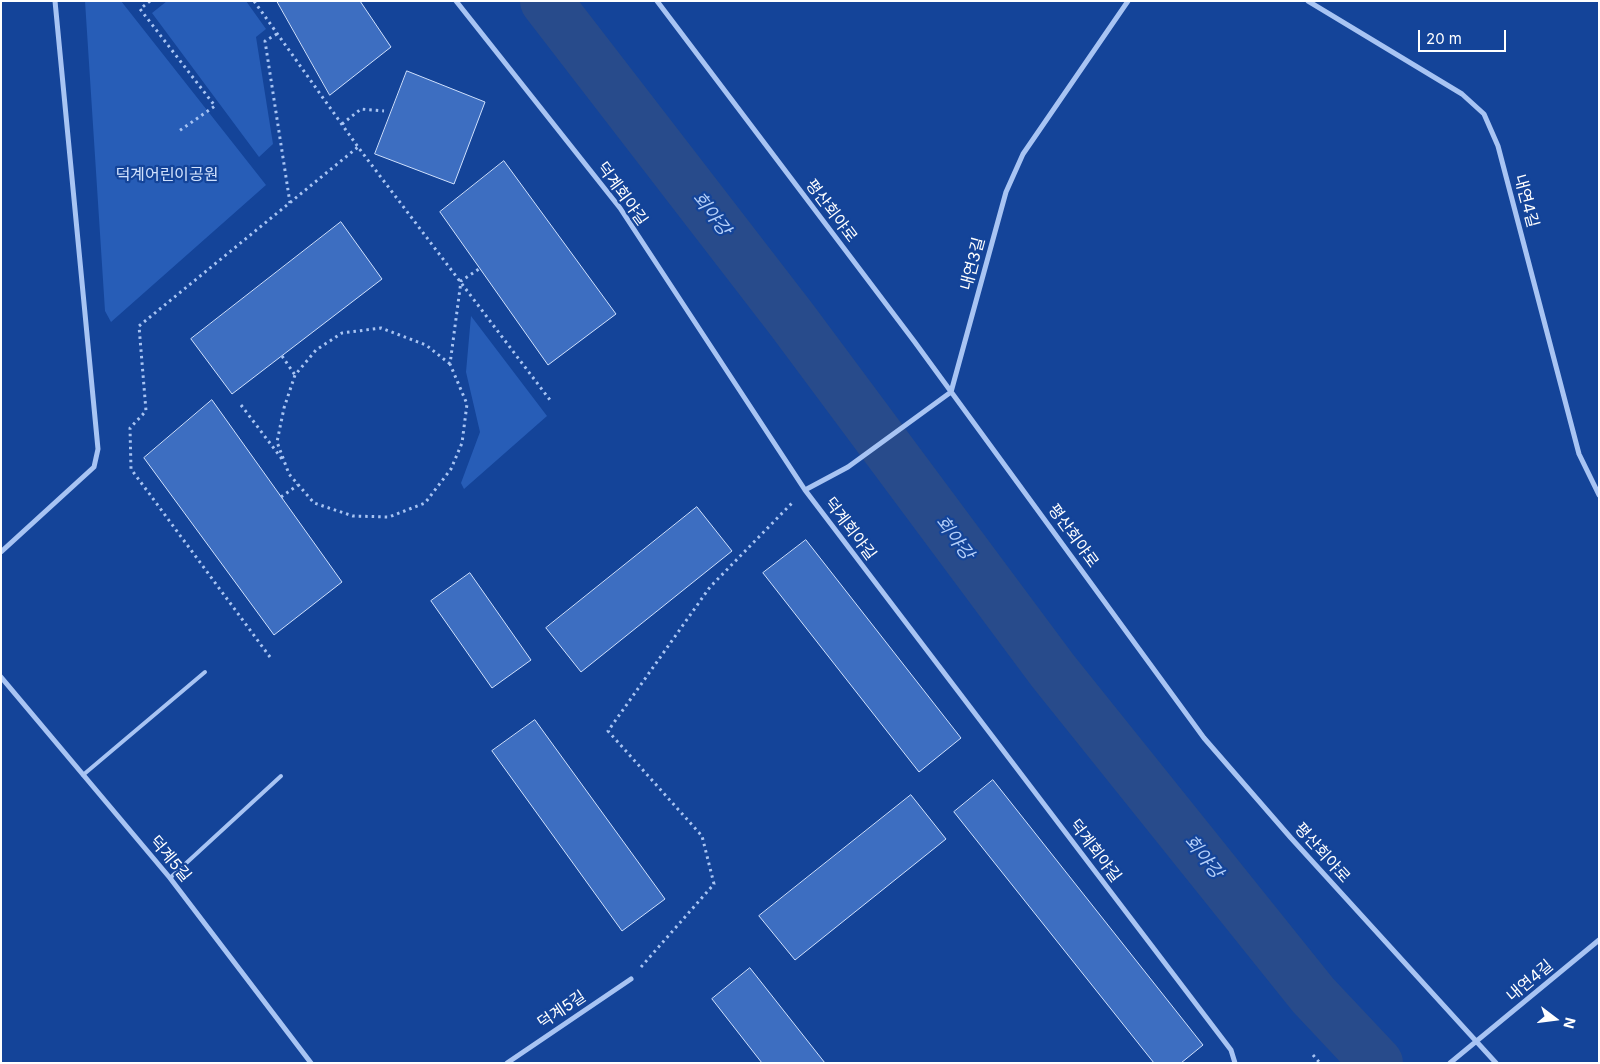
<!DOCTYPE html>
<html>
<head>
<meta charset="utf-8">
<style>
	body { margin:0 }
	#map { position:relative; width:1600px; height:1064px; overflow:hidden; background:#144499; font-family:Inter,sans-serif }
	canvas { display:block }
	.frame { position:absolute; inset:0; border:2px solid #fff; pointer-events:none }
	.north { position:absolute; left:1530px; top:994px; width:50px; height:50px; -webkit-text-stroke:4px #144499; paint-order:stroke; rotate:105deg; font-size:14px; font-weight:700; line-height:20px; text-align:center; color:#fff }
	.north::after { content:''; display:block; margin:auto; width:18px; height:22px; background:#fff; clip-path:polygon(50% 0,100% 100%,50% 72%,0 100%) }
	.scale { position:absolute; left:1418px; top:30px; width:88px; height:22px; box-sizing:border-box; border:2px solid #fff; border-top:0; padding-left:6px; font-size:15px; line-height:18px; white-space:nowrap; color:#fff; -webkit-text-stroke:4px #144499; paint-order:stroke }
</style>
</head>
<body>
<div id="map">
<canvas width="1600" height="1064"></canvas>
<div class="frame"></div>
<div class="north">N</div>
<div class="scale">20 m</div>
</div>
<script>
const context = document.querySelector('canvas').getContext('2d');
context.lineJoin = 'round';
function fillPath(path, color) {
  context.fillStyle = color;
  context.fill(path, 'evenodd');
}
function stroke(path, color, width, dash) {
  context.strokeStyle = color;
  context.lineWidth = width;
  context.lineCap = dash ? 'butt' : 'round';
  context.setLineDash(dash || []);
  context.stroke(path);
}
function drawText(font, color, halo, rows, align = 'center') {
  context.font = font + ' Inter,"Noto Sans KR",sans-serif';
  context.lineWidth = 4.5;
  context.setLineDash([]);
  context.textBaseline = 'middle';
  context.strokeStyle = halo;
  context.fillStyle = color;
  for (const [text, x, y, turn = 0] of rows) {
    context.save();
    context.translate(x, y);
    context.rotate((+turn || 0) * Math.PI / 180);
    context.textAlign = isNaN(turn) ? turn : align;
    if (halo) context.strokeText(text, 0, 0);
    context.fillText(text, 0, 0);
    context.restore();
  }
}
fillPath(new Path2D(`
	M 85,1 L 121,1 L 266,185 L 111,322 L 105,311 Z
	M 167,1 L 246,1 L 266,29 L 256,37 L 273,144 L 259,157 L 152,13 Z
	M 471,316 L 547,416 L 464,489 L 461,483 L 480,432 L 466,372 Z`), '#275db7');
stroke(new Path2D(`
	M 546,1 L 792,320 L 1053,671 L 1313,995 L 1377,1063`), '#284b8b', 52);
const building = new Path2D(`
	M 277,1 L 360,1 L 391,47 L 330,95 Z
	M 407,71 L 485,102 L 454,184 L 375,154 Z
	M 504,161 L 616,314 L 548,365 L 440,212 Z
	M 341,222 L 382,279 L 232,394 L 191,339 Z
	M 212,400 L 342,582 L 274,635 L 144,458 Z
	M 697,507 L 732,551 L 581,672 L 546,628 Z
	M 806,540 L 961,738 L 919,772 L 763,573 Z
	M 470,573 L 531,660 L 492,688 L 431,601 Z
	M 535,720 L 665,899 L 622,931 L 492,751 Z
	M 993,780 L 1203,1045 L 1181,1063 L 1154,1063 L 954,812 Z
	M 911,795 L 946,839 L 795,960 L 759,916 Z
	M 750,968 L 825,1063 L 762,1063 L 712,999 Z`);
fillPath(building, '#3d6ec1');
stroke(building, '#d0e1fd', 1);
stroke(new Path2D(`
	M 150,1 L 140,9 L 215,106 L 179,131
	M 254,1 L 358,147 L 550,400
	M 277,34 L 265,41 L 290,203
	M 342,124 L 361,109 L 384,111
	M 282,356 L 295,375
	M 450,364 L 426,345 L 381,328 L 342,333 L 316,350 L 295,375 L 284,408 L 277,442 L 289,474 L 314,503 L 353,516 L 389,517 L 425,503 L 451,469 L 462,443 L 467,404 L 450,364 L 461,281 L 479,269
	M 241,405 L 282,459
	M 281,497 L 298,485
	M 270,657 L 131,469 L 130,428 L 146,411 L 139,326 L 358,147
	M 641,967 L 714,884 L 702,836 L 608,731 L 710,587 L 793,502
	M 1313,1055 L 1320,1063`), '#a8c4f3', 3, [2.5, 4]);
stroke(new Path2D(`
	M 83,775 L 205,672
	M 170,878 L 281,776`), '#a8c4f3', 4);
stroke(new Path2D(`
	M 456,1 L 620,208 L 805,490 L 1231,1050 L 1235,1063
	M 657,1 L 914,341 L 1204,738 L 1291,838 L 1496,1063
	M 1308,1 L 1462,94 L 1484,114 L 1498,146 L 1579,454 L 1599,495
	M 805,490 L 848,467 L 951,392 L 1006,192 L 1023,154 L 1128,1
	M 1,552 L 94,467 L 98,449 L 55,1
	M 1,677 L 170,878 L 311,1063
	M 507,1063 L 631,979
	M 1450,1063 L 1599,940`), '#a8c4f3', 5);
drawText('16px', '#d0e1fd', '#144499', [
	["덕계어린이공원",167,175]
]);
drawText('16px', '#fff', '#144499', [
	["덕계회야길",622,194,54],
	["내연4길",1526,201,75],
	["평산회야로",831,211,53],
	["내연3길",973,264,-75],
	["덕계회야길",850,529,53],
	["평산회야로",1073,536,54],
	["덕계회야길",1095,851,53],
	["평산회야로",1322,853,48],
	["덕계5길",170,859,50],
	["내연4길",1530,981,-40],
	["덕계5길",562,1010,-34]
]);
drawText('italic 18px', '#b4cff9', '#144499', [
	["회야강",711,214,52],
	["회야강",954,538,53],
	["회야강",1203,857,51]
]);
</script>
</body>
</html>
